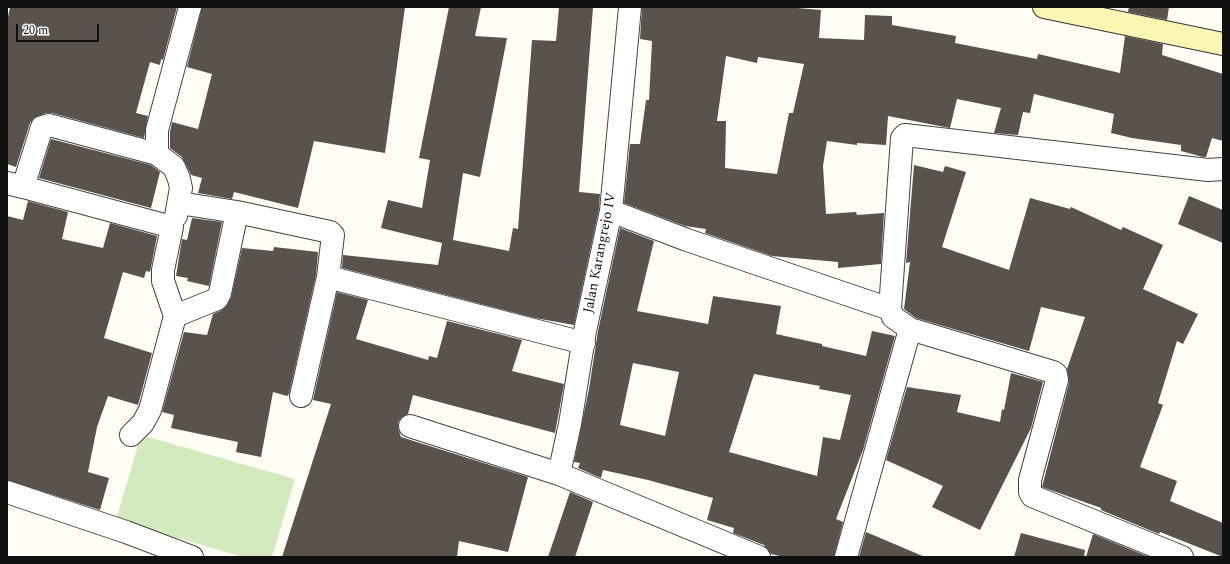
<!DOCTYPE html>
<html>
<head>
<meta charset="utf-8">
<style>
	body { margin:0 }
	#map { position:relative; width:1230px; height:564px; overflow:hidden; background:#fffdf4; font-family:Spectral,serif }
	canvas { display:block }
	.frame { position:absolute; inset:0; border:8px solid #101010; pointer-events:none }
	.scale { position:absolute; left:16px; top:24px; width:83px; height:18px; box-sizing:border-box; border:2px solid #101010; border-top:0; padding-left:5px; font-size:12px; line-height:14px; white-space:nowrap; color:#101010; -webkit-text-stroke:3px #fff; paint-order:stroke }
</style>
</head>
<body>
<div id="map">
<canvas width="1230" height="564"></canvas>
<div class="frame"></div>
<div class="scale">20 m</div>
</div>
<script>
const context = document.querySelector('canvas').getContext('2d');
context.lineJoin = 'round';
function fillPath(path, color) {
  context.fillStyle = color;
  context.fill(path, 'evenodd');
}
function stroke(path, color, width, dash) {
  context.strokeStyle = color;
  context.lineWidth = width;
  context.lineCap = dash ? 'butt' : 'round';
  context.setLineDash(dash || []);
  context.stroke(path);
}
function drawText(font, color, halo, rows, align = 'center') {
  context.font = font + ' Spectral,serif';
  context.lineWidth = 4;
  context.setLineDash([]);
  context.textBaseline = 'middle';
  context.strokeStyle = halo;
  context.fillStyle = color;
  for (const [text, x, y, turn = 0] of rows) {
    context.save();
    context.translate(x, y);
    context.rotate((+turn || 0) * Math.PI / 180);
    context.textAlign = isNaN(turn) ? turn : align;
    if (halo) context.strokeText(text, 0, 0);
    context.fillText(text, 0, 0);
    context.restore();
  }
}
fillPath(new Path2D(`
	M 141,435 L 295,479 L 272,557 L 243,557 L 116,520 Z`), '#d3e9be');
fillPath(new Path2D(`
	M 10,7 L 177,7 L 163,60 L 161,59 L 160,65 L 150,62 L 136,113 L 148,116 L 144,138 L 52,113 L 46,113 L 34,118 L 30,123 L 16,167 L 7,164 L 7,22 Z
	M 202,7 L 405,7 L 385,153 L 314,141 L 298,208 L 234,192 L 232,199 L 198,193 L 202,178 L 191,175 L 182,157 L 170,148 L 170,132 L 172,122 L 198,129 L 212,74 L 187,67 Z
	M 449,7 L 481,7 L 475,36 L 507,38 L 480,177 L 463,173 L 453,240 L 509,251 L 513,228 L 518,229 L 532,40 L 556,41 L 559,7 L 593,7 L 579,192 L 600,194 L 599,209 L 574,325 L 535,318 L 342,268 L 343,255 L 438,265 L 442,243 L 381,228 L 388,200 L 422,208 L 430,160 L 419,158 Z
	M 642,7 L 785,7 L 821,10 L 819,38 L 864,40 L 865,15 L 892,16 L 892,25 L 956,36 L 955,43 L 1037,59 L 1038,54 L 1120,73 L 1125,36 L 1163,44 L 1162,55 L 1223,74 L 1223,141 L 1212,138 L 1206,157 L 1203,157 L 1181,151 L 1181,145 L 1132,138 L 1111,133 L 1114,114 L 1034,94 L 1030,113 L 1023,112 L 1018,135 L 994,133 L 1001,108 L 957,99 L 950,128 L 888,116 L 886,145 L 857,143 L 857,145 L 827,141 L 823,166 L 826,214 L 856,212 L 857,215 L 884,213 L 881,264 L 838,268 L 838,262 L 772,256 L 705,233 L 706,229 L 685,226 L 624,203 L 630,144 L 640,144 L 646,100 L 649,100 L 652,41 L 640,39 ZM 726,56 L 757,63 L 758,57 L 804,64 L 793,113 L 789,113 L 777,174 L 725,168 L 726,121 L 717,121 Z
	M 1129,7 L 1169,7 L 1167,20 L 1128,12 Z
	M 51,139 L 151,165 L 160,172 L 151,208 L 39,178 Z
	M 914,165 L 943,172 L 945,166 L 966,172 L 942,247 L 1009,270 L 1030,198 L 1070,209 L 1071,207 L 1121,230 L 1123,227 L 1163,245 L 1143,289 L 1198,314 L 1183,344 L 1177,341 L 1158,403 L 1163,405 L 1140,467 L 1177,481 L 1170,501 L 1223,523 L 1223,557 L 1160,532 L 1159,534 L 1101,510 L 1101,508 L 1042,487 L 1069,383 L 1067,369 L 1085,317 L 1041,307 L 1029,351 L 916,318 L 904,309 L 910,262 L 906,263 Z
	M 1189,196 L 1223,210 L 1223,243 L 1178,224 Z
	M 28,201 L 68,212 L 62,239 L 103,248 L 110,223 L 157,236 L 150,272 L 146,271 L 144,278 L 123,272 L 104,338 L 152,353 L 138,405 L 108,396 L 97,427 L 88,472 L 109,478 L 100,510 L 7,480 L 7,216 L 23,220 Z
	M 192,218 L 222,222 L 209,286 L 187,281 L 188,278 L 176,276 L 182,239 L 187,240 Z
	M 620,228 L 654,241 L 637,311 L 708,324 L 713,296 L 781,306 L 776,334 L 822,344 L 822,346 L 866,356 L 872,331 L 895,336 L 863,450 L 836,519 L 843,522 L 834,557 L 784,557 L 771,554 L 764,545 L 733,533 L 734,528 L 707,520 L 713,498 L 648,480 L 603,470 L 601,478 L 578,468 L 580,463 L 574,462 L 589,389 L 598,331 ZM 633,363 L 679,372 L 665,436 L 620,425 ZM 754,374 L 820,386 L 819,389 L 851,395 L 840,440 L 823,437 L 817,476 L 729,452 Z
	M 274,247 L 318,252 L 316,275 L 289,394 L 287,396 L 273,392 L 261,457 L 236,452 L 238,442 L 171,428 L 174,415 L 162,412 L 184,332 L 207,335 L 213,314 L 222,310 L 231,298 L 242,248 L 273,251 Z
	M 337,292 L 368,300 L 356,339 L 428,360 L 429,356 L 437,358 L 447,321 L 522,340 L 512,371 L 564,384 L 555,433 L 413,395 L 408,414 L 402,417 L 398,422 L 398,428 L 401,437 L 528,477 L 508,552 L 459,541 L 457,557 L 282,557 L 331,404 L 313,400 Z
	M 1011,373 L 1043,382 L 1031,428 L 980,530 L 932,507 L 943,486 L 886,460 L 907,387 L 961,395 L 957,412 L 1000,422 L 1002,409 L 1004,410 Z
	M 570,492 L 593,502 L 575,557 L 548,557 Z
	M 866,532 L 925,557 L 859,557 Z
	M 1021,533 L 1085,550 L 1084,557 L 1014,557 Z
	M 1093,534 L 1149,557 L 1086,557 Z`), '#59524d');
const street = new Path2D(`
	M 157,154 L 157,130 L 190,7
	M 7,183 L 23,187 L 42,127 L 49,125 L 157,154 L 174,167 L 179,179 L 181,188 L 176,216
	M 23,187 L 172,227 L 163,270 L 163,281 L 175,316 L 150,410 L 143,423 L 131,435
	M 179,203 L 237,212 L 330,232 L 333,235 L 328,277 L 301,396
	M 611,211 L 687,240 L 890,309 L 893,317 L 910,329 L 1053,372 L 1056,374 L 1057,380 L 1030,480 L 1030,492 L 1032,496 L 1182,557
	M 328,277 L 584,343
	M 890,309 L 902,138 L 905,135 L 1208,170 L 1223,169
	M 175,316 L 217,299 L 220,293 L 237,212
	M 410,426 L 559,474 L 759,557
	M 559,474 L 570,424 L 585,331 L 611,211 L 630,7
	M 7,492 L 126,532 L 192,557
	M 846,557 L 910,329`);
const secondary = new Path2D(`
	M 1044,7 L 1223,44`);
stroke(street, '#434343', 24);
stroke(secondary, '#323232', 24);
stroke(street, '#fff', 22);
stroke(secondary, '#fcf6b2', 22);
drawText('14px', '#101010', '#fff', [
	["Jalan Karangrejo IV",601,253,-79]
]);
</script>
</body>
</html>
